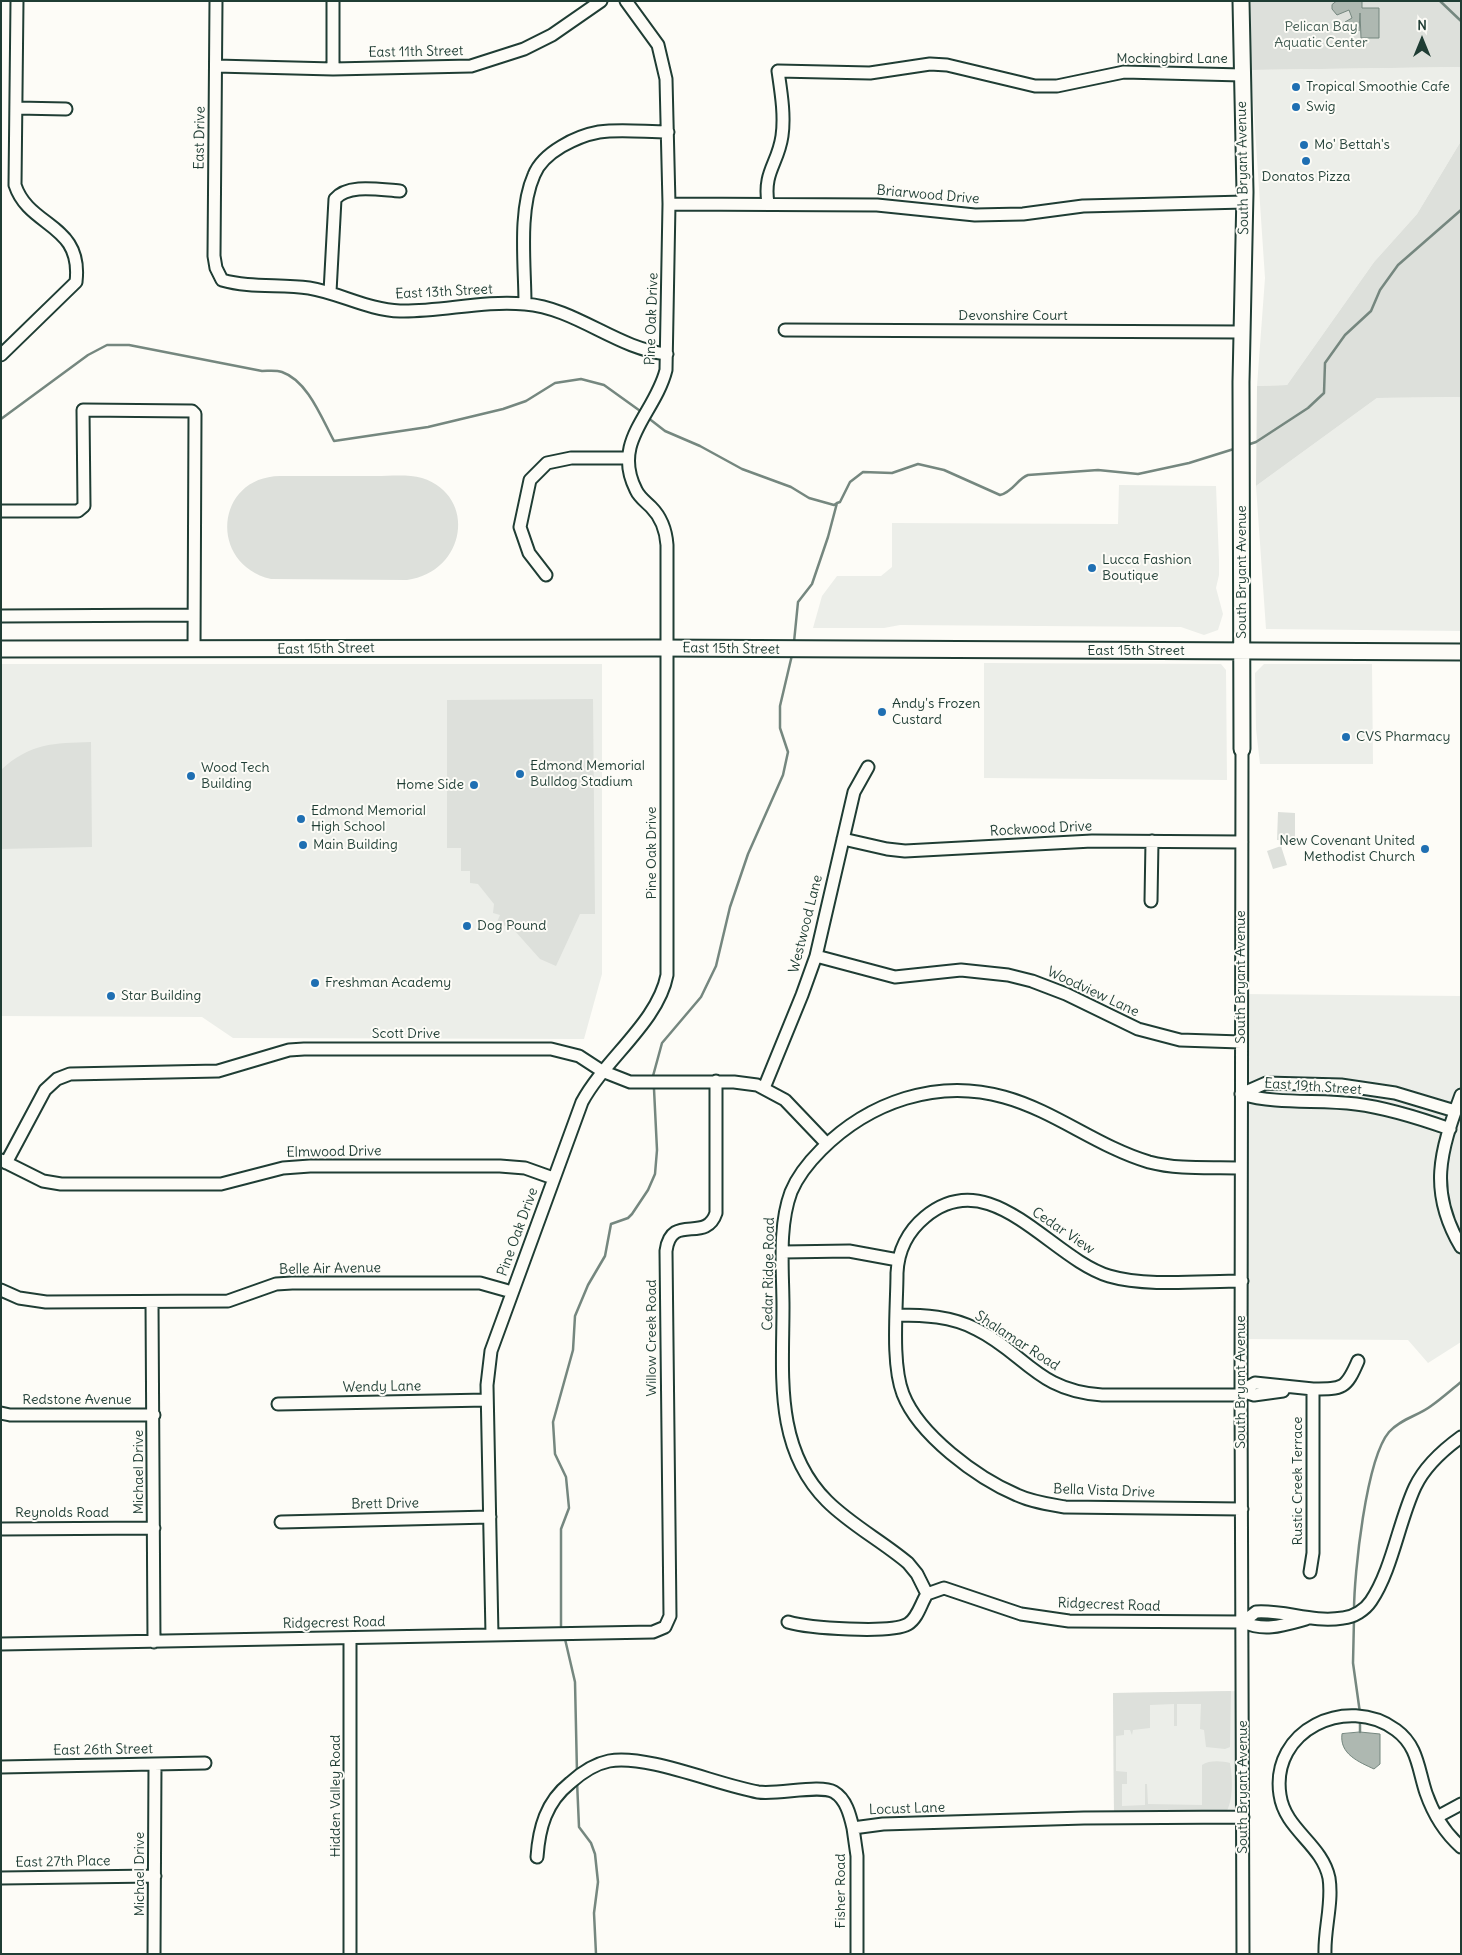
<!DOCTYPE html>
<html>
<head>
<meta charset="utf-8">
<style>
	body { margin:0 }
	#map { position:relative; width:1462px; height:1955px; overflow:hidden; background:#fdfcf7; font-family:Delius,sans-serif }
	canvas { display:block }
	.frame { position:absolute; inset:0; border:2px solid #1f3d34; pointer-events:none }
	.north { position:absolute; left:1397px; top:15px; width:50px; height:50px; -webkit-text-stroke:4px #fdfcf7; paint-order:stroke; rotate:0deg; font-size:14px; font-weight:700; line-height:20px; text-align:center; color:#1f3d34 }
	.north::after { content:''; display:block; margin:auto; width:18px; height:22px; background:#1f3d34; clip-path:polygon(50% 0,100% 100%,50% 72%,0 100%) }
</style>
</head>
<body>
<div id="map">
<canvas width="1462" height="1955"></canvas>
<div class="frame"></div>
<div class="north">N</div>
</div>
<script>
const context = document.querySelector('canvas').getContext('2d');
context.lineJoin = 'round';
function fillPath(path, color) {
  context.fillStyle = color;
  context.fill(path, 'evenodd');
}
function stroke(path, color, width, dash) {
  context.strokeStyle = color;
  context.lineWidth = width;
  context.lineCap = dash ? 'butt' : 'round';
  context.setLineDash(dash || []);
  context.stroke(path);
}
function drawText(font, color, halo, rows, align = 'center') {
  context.font = font + ' Delius,sans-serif';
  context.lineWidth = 4;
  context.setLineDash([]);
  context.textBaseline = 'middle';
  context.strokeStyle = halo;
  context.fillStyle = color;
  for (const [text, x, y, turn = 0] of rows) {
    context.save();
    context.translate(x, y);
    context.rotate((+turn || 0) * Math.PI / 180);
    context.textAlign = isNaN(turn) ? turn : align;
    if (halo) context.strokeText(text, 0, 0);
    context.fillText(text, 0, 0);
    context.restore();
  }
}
fillPath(new Path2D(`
	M 1461,67 L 1461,141 L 1417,214 L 1374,262 L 1287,385 L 1257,386 L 1265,278 L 1251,70 Z
	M 1461,397 L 1461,631 L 1266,629 L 1256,486 L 1377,398 Z
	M 1119,485 L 1216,486 L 1219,560 L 1219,575 L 1216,588 L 1223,614 L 1218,630 L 1204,635 L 1181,627 L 900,625 L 884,628 L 813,628 L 822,596 L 837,576 L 881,576 L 892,567 L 892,523 L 1118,524 Z
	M 984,663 L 1221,664 L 1226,670 L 1227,780 L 984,778 Z
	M 1,664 L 602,664 L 602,974 L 584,1039 L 233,1038 L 202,1017 L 1,1016 Z
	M 1264,664 L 1372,664 L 1373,764 L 1260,764 L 1256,729 L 1255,673 Z
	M 1241,994 L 1461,996 L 1461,1342 L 1428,1363 L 1408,1340 L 1241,1339 Z
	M 1243,1691 L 1243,1817 L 1114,1818 L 1113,1693 Z`), '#eceee9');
fillPath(new Path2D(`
	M 1251,1 L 1461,1 L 1461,67 L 1251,70 Z
	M 1461,141 L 1461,397 L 1377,398 L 1256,486 L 1257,386 L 1287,385 L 1374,262 L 1417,214 Z
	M 280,476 C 312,476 344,476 376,476 C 390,476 408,474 422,478 C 478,496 466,572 407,580 L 271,579 C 208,564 215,477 280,476 Z
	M 593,699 L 595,914 L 580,914 L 556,966 L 540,959 L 515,931 L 497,922 L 500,915 L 493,913 L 494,904 L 478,884 L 470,883 L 470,871 L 461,871 L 461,848 L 447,848 L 447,700 Z
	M 91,742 L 92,847 L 1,849 L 1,770 C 30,743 54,743 91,742 Z
	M 1278,812 L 1295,813 L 1295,841 L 1277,840 Z
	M 1281,846 L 1287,865 L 1273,869 L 1267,851 Z
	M 1231,1691 L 1230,1747 L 1225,1749 L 1206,1747 L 1204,1730 L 1200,1729 L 1201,1704 L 1177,1704 L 1177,1726 L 1174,1726 L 1174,1704 L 1150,1705 L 1150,1728 L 1133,1730 L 1132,1735 L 1130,1730 L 1124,1730 L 1124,1735 L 1116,1736 L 1116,1771 L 1127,1772 L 1127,1784 L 1122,1784 L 1122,1806 L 1145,1805 L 1145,1784 L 1147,1784 L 1148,1804 L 1202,1805 L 1202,1765 C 1209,1760 1222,1761 1230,1763 C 1233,1781 1233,1800 1226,1813 L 1114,1814 L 1113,1693 Z`), '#dde0db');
const water = new Path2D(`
	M 1337,1 L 1362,1 L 1362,8 L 1379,8 L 1379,38 L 1361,38 L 1360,13 L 1359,31 L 1357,28 L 1351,32 L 1345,22 L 1352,18 L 1349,10 L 1337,15 L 1332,9 L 1332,5 Z
	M 1360,1732 L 1380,1734 L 1380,1764 L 1374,1769 C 1359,1762 1339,1754 1342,1734 Z`);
fillPath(water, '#aeb8b1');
stroke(water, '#75877f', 1);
stroke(new Path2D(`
	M 1440,1 L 1461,21
	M 647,417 L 665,431 L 700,446 L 742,469 L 791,487 L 809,498 L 834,505 L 837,503
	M 1,419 L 88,355 L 107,345 L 129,345 L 262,371 C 269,371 276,370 282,372 C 308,381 322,419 334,441 L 428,427 L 503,409 L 526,401 L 555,383 L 581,379 L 604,385 L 643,413
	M 1247,445 L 1256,442 L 1308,408 L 1324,393 L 1325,363 L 1345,335 L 1371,311 L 1380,290 L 1398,265 L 1461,210
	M 794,642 L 798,602 L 812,584 L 828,537 L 837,503 L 840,502 L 850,482 L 863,472 L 892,473 L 918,464 L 944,470 L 1000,495 C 1013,492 1017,479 1028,475 L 1098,470 L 1138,474 L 1189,463 L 1237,448
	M 653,1076 L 662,1043 L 701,997 L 716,966 L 730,907 L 748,854 L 783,775 L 788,752 L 780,728 L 780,706 L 792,655
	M 1354,1611 C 1354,1574 1366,1459 1389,1432 C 1400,1419 1418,1416 1431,1406 C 1441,1399 1451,1390 1461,1382
	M 1354,1619 L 1353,1663 L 1360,1713
	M 561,1626 L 561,1529 L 569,1508 L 566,1477 L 555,1454 L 553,1422 L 573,1350 L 575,1316 L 588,1285 L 605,1256 L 611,1224 L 628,1218 L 632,1214 L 648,1190 L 655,1174 L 657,1150 L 654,1089
	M 565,1639 L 575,1682 L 577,1773
	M 1360,1721 L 1360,1732
	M 577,1781 L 579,1827 L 591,1843 L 595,1854 L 598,1882 L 594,1913 L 596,1954`), '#75877f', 2.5);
const minor = new Path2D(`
	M 216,1 L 214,256 L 216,268 L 222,280 C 249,288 280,284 309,288 C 340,293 368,310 400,311 C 441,312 483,300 525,304 C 576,308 617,349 667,354
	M 333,1 L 333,69
	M 216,66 L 333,69 L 471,66 L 524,49 L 552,35 L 601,1
	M 17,108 L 66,109
	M 768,203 C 763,172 778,164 782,136 C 785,115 781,92 778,71 L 870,73 L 930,64 L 947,65 L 1035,86 L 1057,86 L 1124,72 L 1242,75
	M 669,204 L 877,205 L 975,215 L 1023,214 L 1083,206 L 1245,202
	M 330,292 L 335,199 C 348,183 381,190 400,191
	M 525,304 C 525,265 518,211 534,175 C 543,152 577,136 599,132 C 621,129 645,132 668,132
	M 785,330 L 1242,332
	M 1,355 L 76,282 C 83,223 29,228 15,185 L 17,1
	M 1,511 L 78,511 L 84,506 L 83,410 L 192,411 L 195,414 L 194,650
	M 546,575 L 529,553 L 520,527 L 530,480 L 547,463 L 571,458 L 627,458
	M 1,616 L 194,615
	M 1242,749 L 1241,1395 L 1243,1954
	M 843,839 L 887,849 L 905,851 L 1092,841 L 1242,842
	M 1151,901 L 1152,841
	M 816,956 L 895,977 L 961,970 L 1008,975 L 1032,981 L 1066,994 L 1138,1029 L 1180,1040 L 1241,1042
	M 764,1088 L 802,995 L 816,956 L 854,792 L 868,767
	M 1241,1094 L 1266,1083 L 1341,1085 L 1395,1093 L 1455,1111
	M 1241,1094 C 1279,1105 1317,1099 1356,1104 C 1388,1108 1419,1118 1450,1129
	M 1461,1095 C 1440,1152 1428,1191 1461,1247
	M 1,1160 L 43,1181 L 61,1184 L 221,1184 L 283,1168 L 310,1166 L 500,1166 L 525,1168 L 553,1178
	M 6,1163 L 45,1090 L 57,1079 L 70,1074 L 218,1071 L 289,1050 L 304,1049 L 551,1049 L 579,1056 L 602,1071 L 630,1082 L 734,1082 L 757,1085 L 785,1100 L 827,1144
	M 783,1252 L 849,1251 L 898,1260
	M 1242,1281 C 1202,1281 1146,1287 1109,1276 C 1050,1258 991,1162 925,1217 C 908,1231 898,1251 897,1273 C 897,1307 891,1363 903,1394 C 919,1435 977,1478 1017,1495 C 1032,1502 1048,1504 1065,1507 L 1242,1509
	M 1,1290 L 19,1298 L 46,1302 L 228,1301 L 276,1284 L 292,1283 L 480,1283 L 512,1292
	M 152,1302 L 154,1642
	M 897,1315 C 924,1315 951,1316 976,1329 C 1025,1353 1037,1391 1102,1395 L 1241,1395
	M 1313,1389 C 1343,1389 1346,1389 1358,1361
	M 1241,1391 L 1255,1383 L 1313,1389 L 1313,1553 L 1310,1572
	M 1241,1391 L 1254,1395 L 1283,1391
	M 278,1404 L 487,1400
	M 1,1413 L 10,1415 L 154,1415
	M 281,1522 L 490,1517
	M 1,1529 L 154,1528
	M 927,1594 L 917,1574 L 908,1563 C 882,1541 851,1525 827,1501 C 774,1448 783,1375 783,1307 C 783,1270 778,1227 791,1192 C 798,1175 809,1162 821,1150 C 869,1102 937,1078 1004,1097 C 1055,1111 1098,1147 1149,1162 C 1179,1170 1211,1167 1241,1168
	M 788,1622 C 808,1628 891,1634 908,1624 C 918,1618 921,1603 927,1594 L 944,1588 L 1021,1614 L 1069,1621 L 1243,1622 C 1265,1632 1284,1625 1306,1619
	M 1243,1622 L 1256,1612 C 1286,1610 1311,1623 1343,1618 C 1354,1617 1365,1610 1371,1601 C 1392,1570 1399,1521 1415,1487 C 1425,1466 1443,1450 1461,1437
	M 492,1635 L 487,1385 L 491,1351 L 582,1102 C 605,1059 658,1022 667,975 L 667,545 C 666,531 662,518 651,507 C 646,502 639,497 636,490 C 611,441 655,414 666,370 L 669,204 L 666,79 L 658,45 L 626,1
	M 1,1644 L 653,1632 L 665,1627 L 670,1616 L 666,1251 C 671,1212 706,1244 716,1213 L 716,1081
	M 1,1767 L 205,1763
	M 1437,1817 L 1461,1804
	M 853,1828 L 857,1856 L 857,1954
	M 537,1857 C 539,1828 546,1802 570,1783 C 581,1773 594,1764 609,1761 C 647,1754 718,1785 758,1792 C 778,1795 820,1784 834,1792 C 846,1799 850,1815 853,1828 L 883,1824 L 1084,1818 L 1243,1817
	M 1,1878 L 155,1876
	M 154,1954 L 155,1764
	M 350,1954 L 350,1638
	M 1325,1954 C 1324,1929 1333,1903 1329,1878 C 1322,1844 1285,1830 1280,1795 C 1270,1730 1347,1694 1396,1730 C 1418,1746 1418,1769 1426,1793 C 1433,1813 1445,1833 1461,1847`);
const major = new Path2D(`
	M 1241,1 L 1245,192 L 1241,382 L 1242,749
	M 1,649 L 656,648 L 1461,652`);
stroke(minor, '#1f3d34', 15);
stroke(major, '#1f3d34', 19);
stroke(minor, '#fdfcf7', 11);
stroke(major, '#fdfcf7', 15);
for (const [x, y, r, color] of [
	[1296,87,5,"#1f6fb2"],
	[1296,107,5,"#1f6fb2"],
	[1304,145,5,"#1f6fb2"],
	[1306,161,5,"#1f6fb2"],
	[1092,568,5,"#1f6fb2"],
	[882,712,5,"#1f6fb2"],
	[1346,737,5,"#1f6fb2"],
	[520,774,5,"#1f6fb2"],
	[191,776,5,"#1f6fb2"],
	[474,785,5,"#1f6fb2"],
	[301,819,5,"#1f6fb2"],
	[303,845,5,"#1f6fb2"],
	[1425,849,5,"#1f6fb2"],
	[467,926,5,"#1f6fb2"],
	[315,983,5,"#1f6fb2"],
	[111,996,5,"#1f6fb2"]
]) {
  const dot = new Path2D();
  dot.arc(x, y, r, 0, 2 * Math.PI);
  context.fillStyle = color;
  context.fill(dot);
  stroke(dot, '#fdfcf7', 2);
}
drawText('14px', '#455e55', '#fdfcf7', [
	["Pelican Bay",1321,27],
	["Aquatic Center",1321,43]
]);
drawText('14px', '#1f3d34', '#fdfcf7', [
	["East 11th Street",416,52,-1],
	["Mockingbird Lane",1172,59],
	["East Drive",200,138,-89],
	["South Bryant Avenue",1243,168,-91],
	["Briarwood Drive",928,195,5],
	["East 13th Street",444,292,-3],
	["Devonshire Court",1013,316],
	["Pine Oak Drive",652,319,-88],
	["South Bryant Avenue",1242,572,-90],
	["East 15th Street",326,649,-1],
	["East 15th Street",731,649,1],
	["East 15th Street",1136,651],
	["Rockwood Drive",1041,829,-3],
	["Pine Oak Drive",652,853,-90],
	["Westwood Lane",806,924,-76],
	["South Bryant Avenue",1241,977,-90],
	["Woodview Lane",1093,992,25],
	["Scott Drive",406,1034],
	["East 19th Street",1313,1087,4],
	["Elmwood Drive",334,1152,-1],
	["Cedar View",1063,1231,34],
	["Pine Oak Drive",518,1232,-70],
	["Belle Air Avenue",330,1269,-1],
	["Cedar Ridge Road",769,1274,-89],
	["Willow Creek Road",652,1338,-90],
	["Shalamar Road",1017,1341,33],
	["South Bryant Avenue",1241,1382,-90],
	["Wendy Lane",382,1387,-1],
	["Redstone Avenue",77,1400],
	["Michael Drive",139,1472,-90],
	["Rustic Creek Terrace",1298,1481,-90],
	["Bella Vista Drive",1104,1491,2],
	["Brett Drive",385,1504,-1],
	["Reynolds Road",62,1513],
	["Ridgecrest Road",1109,1605,2],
	["Ridgecrest Road",334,1623,-1],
	["East 26th Street",103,1750,-1],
	["South Bryant Avenue",1243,1787,-90],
	["Hidden Valley Road",336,1796,-90],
	["Locust Lane",907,1809,-2],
	["East 27th Place",63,1862,-1],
	["Michael Drive",140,1874,-90],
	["Fisher Road",841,1891,-90]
]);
drawText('14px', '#1f3d34', '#fdfcf7', [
	["Tropical Smoothie Cafe",1306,87],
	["Swig",1306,107],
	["Mo' Bettah's",1314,145],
	["Donatos Pizza",1306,177,"center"],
	["Lucca Fashion",1102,560],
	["Boutique",1102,576],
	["Andy's Frozen",892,704],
	["Custard",892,720],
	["CVS Pharmacy",1356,737],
	["Edmond Memorial",530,766],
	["Bulldog Stadium",530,782],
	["Wood Tech",201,768],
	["Building",201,784],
	["Home Side",464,785,"right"],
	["Edmond Memorial",311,811],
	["High School",311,827],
	["New Covenant United",1415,841,"right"],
	["Methodist Church",1415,857,"right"],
	["Main Building",313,845],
	["Dog Pound",477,926],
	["Freshman Academy",325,983],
	["Star Building",121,996]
], 'left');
</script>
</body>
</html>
